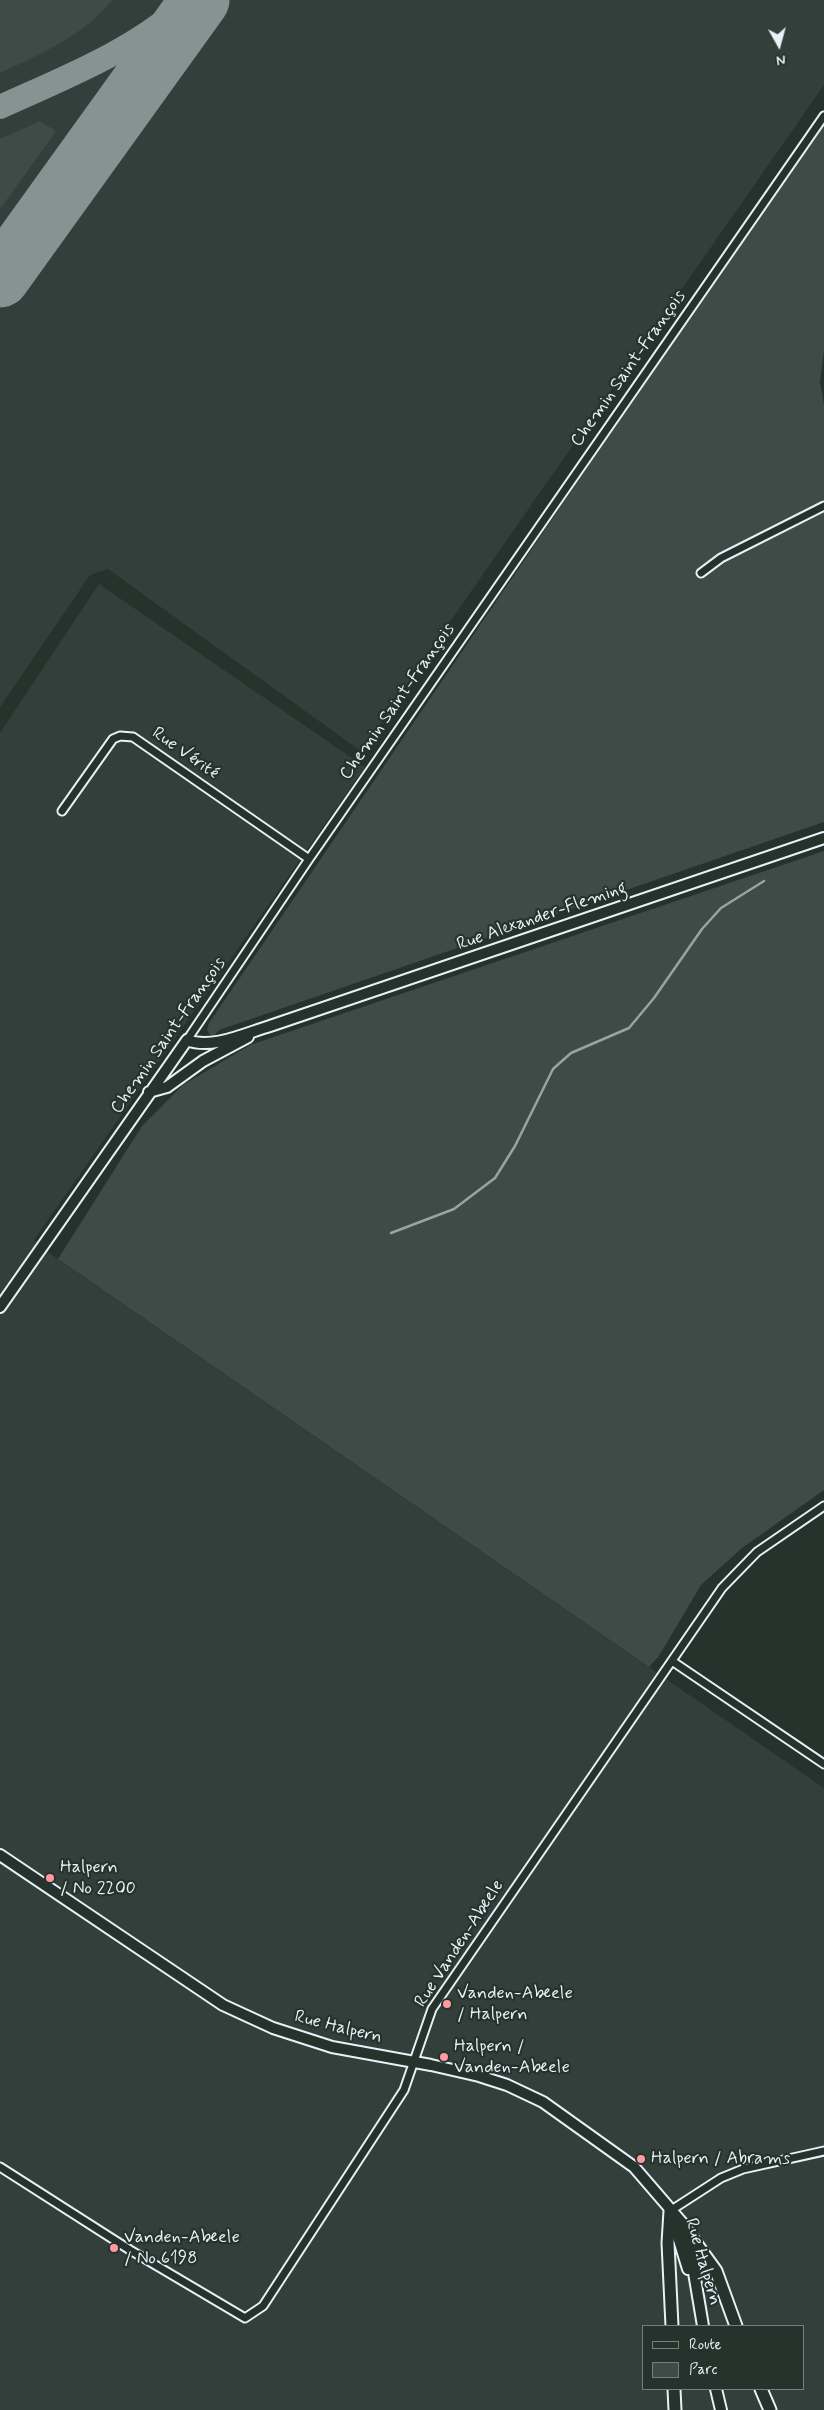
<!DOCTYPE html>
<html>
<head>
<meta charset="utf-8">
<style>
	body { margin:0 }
	#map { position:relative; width:824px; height:2410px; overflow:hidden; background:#26332d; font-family:Mynerve,sans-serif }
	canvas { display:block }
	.legend { position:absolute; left:642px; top:2325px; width:162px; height:65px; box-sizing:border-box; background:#26332d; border:1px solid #747f7e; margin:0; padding:6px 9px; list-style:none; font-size:15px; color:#e8f1f8 }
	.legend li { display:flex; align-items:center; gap:10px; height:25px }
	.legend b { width:25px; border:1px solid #747f7e }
	.north { position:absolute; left:754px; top:20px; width:50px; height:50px; -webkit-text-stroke:4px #26332d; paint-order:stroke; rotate:173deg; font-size:14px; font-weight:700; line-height:20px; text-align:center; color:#e8f1f8 }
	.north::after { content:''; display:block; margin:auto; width:18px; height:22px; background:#e8f1f8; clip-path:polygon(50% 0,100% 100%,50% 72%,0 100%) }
</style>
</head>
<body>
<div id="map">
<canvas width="824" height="2410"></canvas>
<ul class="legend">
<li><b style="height:6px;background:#26332d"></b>Route</li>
<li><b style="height:14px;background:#3e4b47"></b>Parc</li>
</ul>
<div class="north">N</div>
</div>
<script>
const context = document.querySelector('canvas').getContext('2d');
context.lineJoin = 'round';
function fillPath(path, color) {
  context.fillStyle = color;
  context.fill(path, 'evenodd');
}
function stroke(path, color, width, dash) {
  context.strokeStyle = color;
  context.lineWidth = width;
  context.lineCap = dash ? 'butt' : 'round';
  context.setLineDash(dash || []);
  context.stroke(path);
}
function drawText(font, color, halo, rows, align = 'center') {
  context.font = font + ' Mynerve,sans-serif';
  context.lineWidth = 4.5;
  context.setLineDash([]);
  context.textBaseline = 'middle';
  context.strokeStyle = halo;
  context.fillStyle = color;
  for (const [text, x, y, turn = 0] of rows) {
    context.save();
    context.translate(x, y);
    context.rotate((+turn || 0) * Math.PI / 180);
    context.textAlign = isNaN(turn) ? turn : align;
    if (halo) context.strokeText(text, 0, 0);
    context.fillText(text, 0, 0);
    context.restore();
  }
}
fillPath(new Path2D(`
	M 0,0 L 824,0 L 824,85 L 433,646 L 362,752 L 108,569 L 90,575 L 0,707 Z
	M 99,584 L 365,767 L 34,1240 L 46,1251 L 824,1788 L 824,2410 L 0,2410 L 0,733 ZM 643,2326 L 803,2326 L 803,2389 L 643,2389 Z`), '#333f3a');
fillPath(new Path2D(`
	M 0,0 L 112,0 C 84,36 40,54 0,73 Z
	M 824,120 L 824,350 L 820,382 L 824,405 L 824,822 L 219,1030 L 212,1038 L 207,1030 L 209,1023 Z
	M 40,121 L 56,131 L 0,209 L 0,139 Z
	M 824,851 L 824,1490 L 742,1548 L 701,1585 L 659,1656 L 649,1667 L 58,1259 L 142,1126 L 183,1085 L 250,1045 Z`), '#3e4b47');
stroke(new Path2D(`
	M 391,1233 L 454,1209 L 495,1178 L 515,1146 L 553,1069 L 571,1053 L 629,1028 L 654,998 L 702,929 L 721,908 L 764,881`), '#98a3a5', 2.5);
stroke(new Path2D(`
	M 0,107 C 66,77 136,50 190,0
	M 86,158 L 123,96 L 155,28`), '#879292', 24);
stroke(new Path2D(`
	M 0,278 L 200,0`), '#879292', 59);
const street = new Path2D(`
	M 701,573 L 721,558 L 824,506
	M 62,811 L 113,739 L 120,736 L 133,737 L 309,859
	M 187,1040 L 309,859 L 824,116
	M 672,1661 L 824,1764
	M 0,2167 L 130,2250 L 245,2318 L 263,2306 L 404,2090 L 432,2009 L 722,1588 L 757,1552 L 824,1506
	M 670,2211 L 721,2178 L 743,2169 L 824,2151`);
const secondary = new Path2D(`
	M 149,1092 L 167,1087 L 203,1061 L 248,1037
	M 0,1307 L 187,1040 C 212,1050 246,1033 270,1026 L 824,838
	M 0,1855 L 223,2005 L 273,2028 L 332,2047 L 431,2065 L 479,2076 L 507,2085 L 543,2102 L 634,2167 L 684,2225 L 687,2231 L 703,2326
	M 671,2214 L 688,2269
	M 716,2389 L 721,2410`);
const primary = new Path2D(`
	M 670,2211 L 668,2243 L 672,2326
	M 687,2231 L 716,2271 L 736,2326
	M 674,2389 L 675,2410
	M 761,2389 L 770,2410`);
stroke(street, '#e8f1f8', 11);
stroke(secondary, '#e8f1f8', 14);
stroke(primary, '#e8f1f8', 15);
stroke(street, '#26332d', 7);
stroke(secondary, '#26332d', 10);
stroke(primary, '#26332d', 11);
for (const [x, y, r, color] of [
	[50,1878,5,"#ff9aa2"],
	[447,2004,5,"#ff9aa2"],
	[444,2057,5,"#ff9aa2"],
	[641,2159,5,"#ff9aa2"],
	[114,2248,5,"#ff9aa2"]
]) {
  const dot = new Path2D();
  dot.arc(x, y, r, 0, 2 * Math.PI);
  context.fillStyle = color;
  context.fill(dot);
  stroke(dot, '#26332d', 2);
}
drawText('18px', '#e8f1f8', '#26332d', [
	["Chemin Saint-François",629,369,-55],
	["Chemin Saint-François",398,702,-55],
	["Rue Vérité",185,754,35],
	["Rue Alexander-Fleming",542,917,-19],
	["Chemin Saint-François",169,1036,-55],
	["Rue Vanden-Abeele",460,1944,-57],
	["Rue Halpern",338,2028,14],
	["Rue Halpern",702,2262,74]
]);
drawText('18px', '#e8f1f8', '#26332d', [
	["Halpern",60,1868],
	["/ No 2200",60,1889],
	["Vanden-Abeele",457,1994],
	["/ Halpern",457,2015],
	["Halpern /",454,2047],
	["Vanden-Abeele",454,2068],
	["Halpern / Abrams",651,2159],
	["Vanden-Abeele",124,2238],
	["/ No 6198",124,2259]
], 'left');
</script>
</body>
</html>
